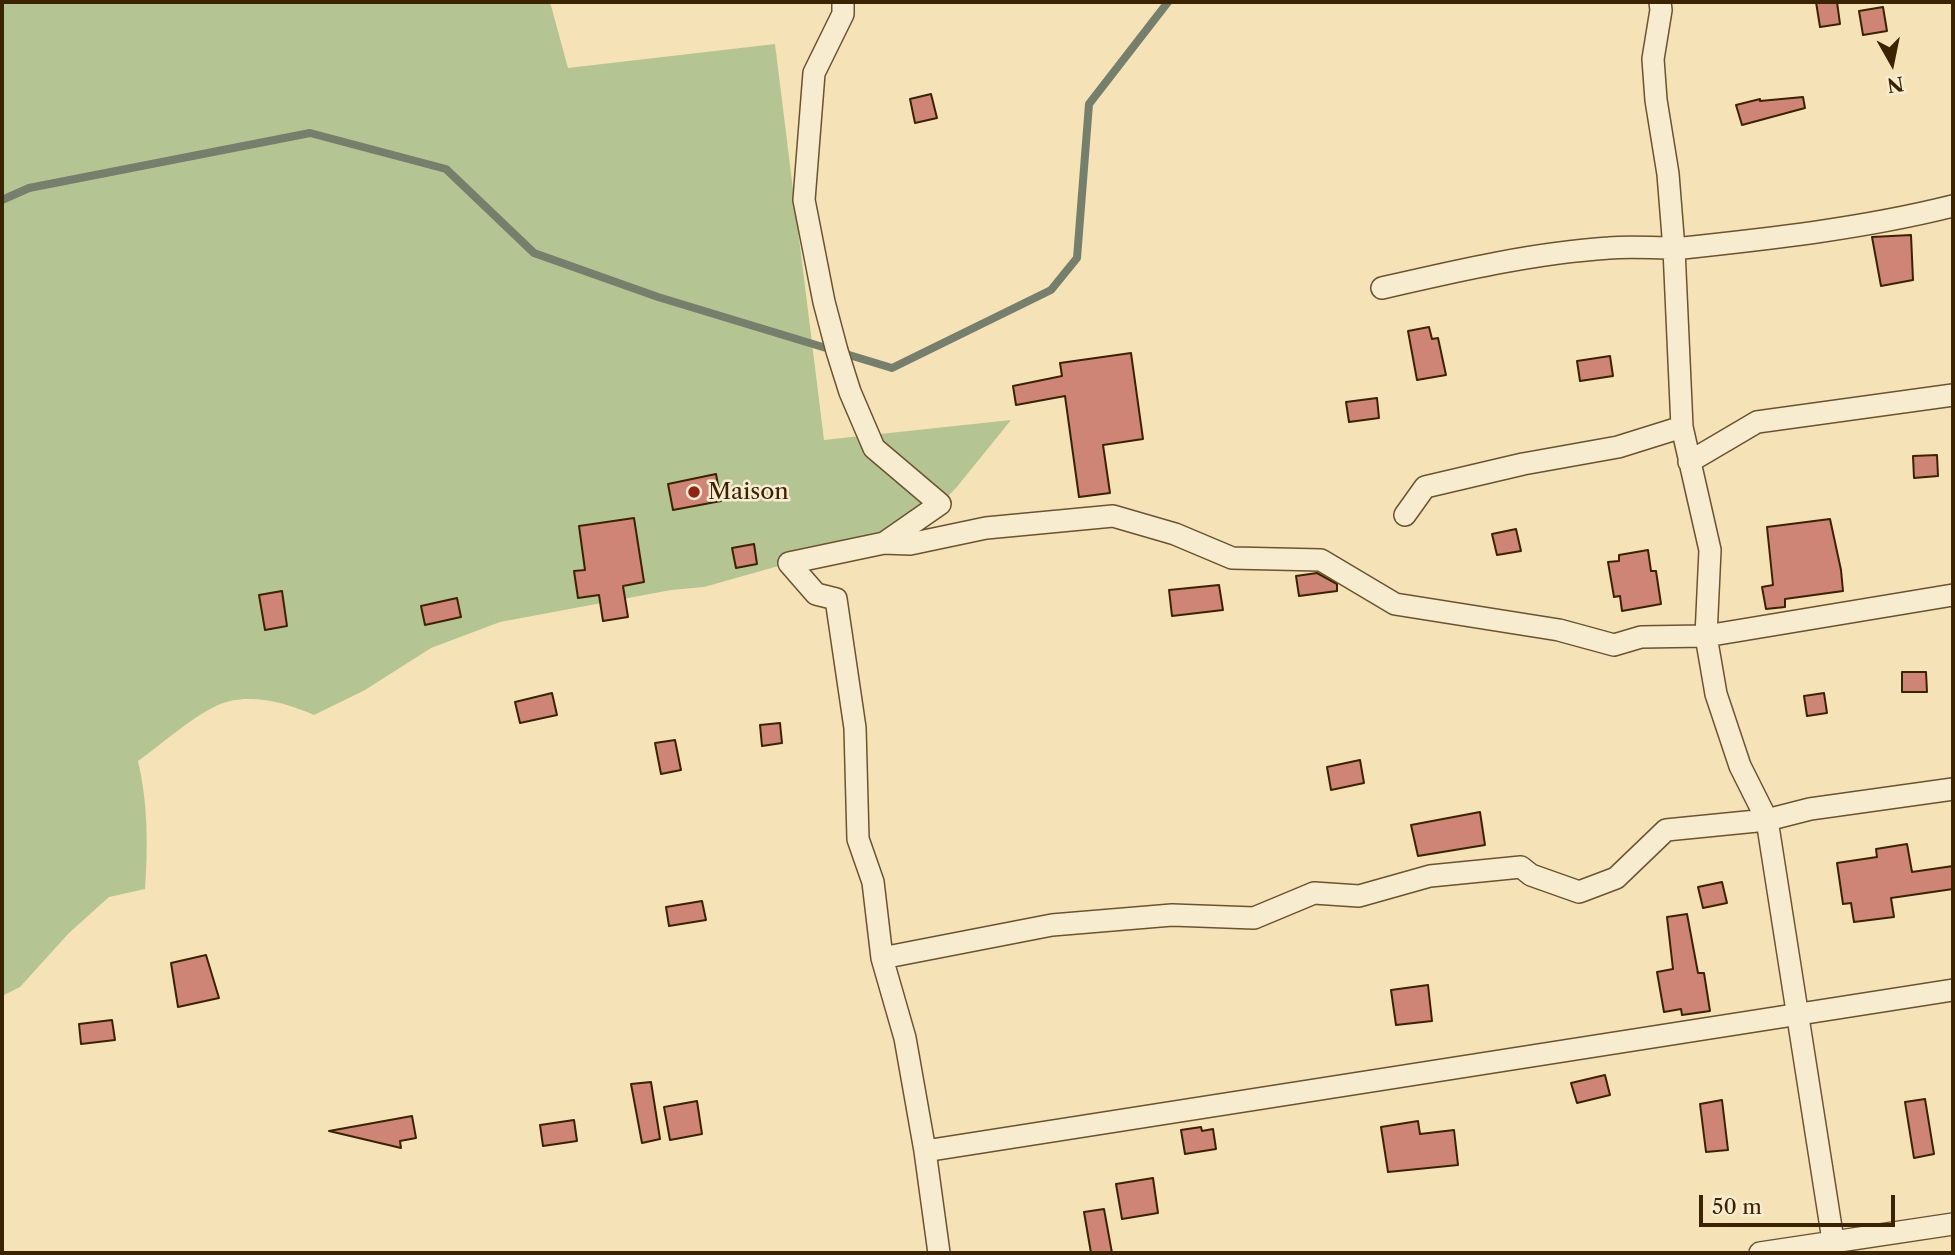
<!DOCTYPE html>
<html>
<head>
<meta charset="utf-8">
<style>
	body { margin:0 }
	#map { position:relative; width:1955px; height:1255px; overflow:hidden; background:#f5e2b7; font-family:"Libre Caslon Text",serif }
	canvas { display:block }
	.frame { position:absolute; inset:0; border:4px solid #3b2302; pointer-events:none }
	.north { position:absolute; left:1857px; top:28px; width:70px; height:70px; -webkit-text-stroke:5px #f8ecd0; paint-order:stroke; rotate:171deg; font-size:19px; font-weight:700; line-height:28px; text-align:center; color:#3b2302 }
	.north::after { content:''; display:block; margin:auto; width:24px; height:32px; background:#3b2302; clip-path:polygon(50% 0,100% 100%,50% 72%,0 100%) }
	.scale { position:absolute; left:1699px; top:1195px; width:196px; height:32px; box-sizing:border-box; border:4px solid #3b2302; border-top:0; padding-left:9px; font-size:21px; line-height:24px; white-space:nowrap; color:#3b2302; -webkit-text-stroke:5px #f8ecd0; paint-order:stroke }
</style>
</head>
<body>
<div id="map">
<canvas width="1955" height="1255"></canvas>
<div class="frame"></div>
<div class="north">N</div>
<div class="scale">50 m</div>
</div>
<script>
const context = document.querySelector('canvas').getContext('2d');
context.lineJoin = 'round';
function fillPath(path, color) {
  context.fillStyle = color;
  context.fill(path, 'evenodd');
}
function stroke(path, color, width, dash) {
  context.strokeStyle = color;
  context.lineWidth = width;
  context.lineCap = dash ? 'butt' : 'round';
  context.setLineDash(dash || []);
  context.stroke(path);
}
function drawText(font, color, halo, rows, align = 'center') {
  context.font = font + ' "Libre Caslon Text",serif';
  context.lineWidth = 5;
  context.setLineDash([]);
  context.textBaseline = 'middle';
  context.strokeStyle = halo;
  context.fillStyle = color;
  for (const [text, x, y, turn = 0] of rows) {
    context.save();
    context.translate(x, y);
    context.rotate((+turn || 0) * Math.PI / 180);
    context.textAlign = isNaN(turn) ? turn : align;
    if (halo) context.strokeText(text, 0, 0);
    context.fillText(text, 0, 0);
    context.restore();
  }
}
fillPath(new Path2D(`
	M 2,2 L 550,2 L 568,68 L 775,44 L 824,440 L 1011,420 L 956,488 L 940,504 L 884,543 L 789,563 L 704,587 L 671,590 L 500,622 L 431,648 L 365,690 L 314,715 C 284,702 245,691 214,707 C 188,720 162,744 138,761 C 148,803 148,846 145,889 L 109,897 L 69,933 L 20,987 L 2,996 Z`), '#b5c493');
stroke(new Path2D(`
	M 2,200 L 29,188 L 310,133 L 446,169 L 534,253 L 658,297 L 892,368 L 1051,290 L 1077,258 L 1089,104 L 1168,2`), '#767f6c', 8);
const building = new Path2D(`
	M 1816,2 L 1837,2 L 1840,24 L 1820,27 Z
	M 1883,7 L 1887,31 L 1863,35 L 1859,11 Z
	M 931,94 L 937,118 L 915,123 L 910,99 Z
	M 1803,97 L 1805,108 L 1742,125 L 1736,105 L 1760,99 L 1760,101 Z
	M 1911,235 L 1913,280 L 1881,286 L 1872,237 Z
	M 1429,327 L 1432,339 L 1438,338 L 1446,375 L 1417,380 L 1408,331 Z
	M 1131,353 L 1143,439 L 1103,445 L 1110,493 L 1079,497 L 1065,396 L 1016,405 L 1013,386 L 1062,376 L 1060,363 Z
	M 1610,356 L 1613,376 L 1580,381 L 1577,361 Z
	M 1377,398 L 1379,418 L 1349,422 L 1346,402 Z
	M 1937,455 L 1938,476 L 1914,478 L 1913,456 Z
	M 716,474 L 721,501 L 673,510 L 668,484 Z
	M 634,518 L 644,582 L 623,586 L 628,617 L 603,621 L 599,595 L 578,598 L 574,571 L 585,570 L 579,526 Z
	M 1830,519 L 1841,570 L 1843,591 L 1785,599 L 1785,607 L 1766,609 L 1762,587 L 1773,585 L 1767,527 Z
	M 1516,529 L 1521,551 L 1497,555 L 1492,534 Z
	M 754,544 L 757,564 L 736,568 L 732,548 Z
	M 1648,550 L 1651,571 L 1656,571 L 1661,604 L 1622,611 L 1620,596 L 1614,597 L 1608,562 L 1619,561 L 1619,555 Z
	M 1317,573 L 1337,584 L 1337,591 L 1299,596 L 1296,576 Z
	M 1219,585 L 1223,610 L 1172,616 L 1169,590 Z
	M 282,591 L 287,626 L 265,630 L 259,595 Z
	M 457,598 L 461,617 L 425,625 L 421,606 Z
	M 1902,672 L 1926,672 L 1927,692 L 1902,692 Z
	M 552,693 L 557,715 L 520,723 L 515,702 Z
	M 1824,693 L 1827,713 L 1807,716 L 1804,696 Z
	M 780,723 L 782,743 L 762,746 L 760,725 Z
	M 675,740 L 681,770 L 661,774 L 655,743 Z
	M 1360,760 L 1364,783 L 1331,790 L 1327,767 Z
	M 1480,812 L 1485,845 L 1418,856 L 1411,825 Z
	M 1907,844 L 1912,872 L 1953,866 L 1953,889 L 1891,898 L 1894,917 L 1854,922 L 1851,903 L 1843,904 L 1837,863 L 1877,857 L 1876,849 Z
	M 1722,882 L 1727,903 L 1703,908 L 1698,887 Z
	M 702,901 L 706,920 L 669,926 L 666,907 Z
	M 1687,914 L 1698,973 L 1704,973 L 1710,1011 L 1682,1015 L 1681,1009 L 1664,1012 L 1657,972 L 1673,969 L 1667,917 Z
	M 206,955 L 219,998 L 178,1007 L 171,963 Z
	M 1428,985 L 1432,1021 L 1396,1025 L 1391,990 Z
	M 112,1020 L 115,1040 L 81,1044 L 79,1024 Z
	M 1605,1075 L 1610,1095 L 1577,1103 L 1571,1083 Z
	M 651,1082 L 660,1139 L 642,1143 L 631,1084 Z
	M 1925,1099 L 1934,1154 L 1914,1158 L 1905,1102 Z
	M 1722,1100 L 1728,1150 L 1706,1152 L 1700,1104 Z
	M 697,1101 L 702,1134 L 670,1140 L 664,1107 Z
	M 412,1116 L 416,1138 L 400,1141 L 401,1148 L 329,1131 Z
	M 574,1120 L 577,1141 L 543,1146 L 540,1125 Z
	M 1418,1121 L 1420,1134 L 1454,1130 L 1458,1165 L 1388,1172 L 1381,1127 Z
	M 1201,1127 L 1202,1131 L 1213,1129 L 1216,1149 L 1185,1154 L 1181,1130 Z
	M 1153,1178 L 1158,1213 L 1122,1219 L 1116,1184 Z
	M 1104,1209 L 1112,1253 L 1091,1253 L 1084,1212 Z`);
fillPath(building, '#ce8576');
stroke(building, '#3b2302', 2);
const minor = new Path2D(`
	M 843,2 L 843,14 L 814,73 L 804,200 L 824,302 L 837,351 L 850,392 L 874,448 L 940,504 L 884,543 L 789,563 L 816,594 L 836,599 L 855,728 L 858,839 L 873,882 L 882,958 L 905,1038 L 925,1151 L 939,1253
	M 1660,2 L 1661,10 L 1653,59 L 1656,100 L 1668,174 L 1674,249 L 1682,427 L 1710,550 L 1706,636 L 1716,694 L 1740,766 L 1767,820 L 1835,1253
	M 1674,249 C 1768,239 1861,229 1953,206
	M 1382,288 C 1456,271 1533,253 1609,248 C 1630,246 1652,248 1674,248
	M 1689,462 L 1757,422 L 1953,395
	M 1405,515 L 1425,487 L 1523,464 L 1618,447 L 1682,427
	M 884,543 L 910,544 L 986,528 L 1113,516 L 1175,534 L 1232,558 L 1321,560 L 1395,604 L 1559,630 L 1614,645 L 1641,637 L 1706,636 L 1953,595
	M 882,958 L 1052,925 L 1172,915 L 1254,918 L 1314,893 L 1359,896 L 1430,876 L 1521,867 L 1531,875 L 1579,892 L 1616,878 L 1666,830 L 1767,820 L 1810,809 L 1953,789
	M 925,1151 L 1953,990
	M 1760,1253 L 1953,1224`);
stroke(minor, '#6a532f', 24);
stroke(minor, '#f8ecd0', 21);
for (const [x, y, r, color] of [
	[694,492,7,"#8f2418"]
]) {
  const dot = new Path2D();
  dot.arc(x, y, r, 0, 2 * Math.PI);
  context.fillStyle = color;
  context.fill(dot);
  stroke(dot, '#f8ecd0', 2.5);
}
drawText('23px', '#3b2302', '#f8ecd0', [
	["Maison",708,492]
], 'left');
</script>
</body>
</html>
